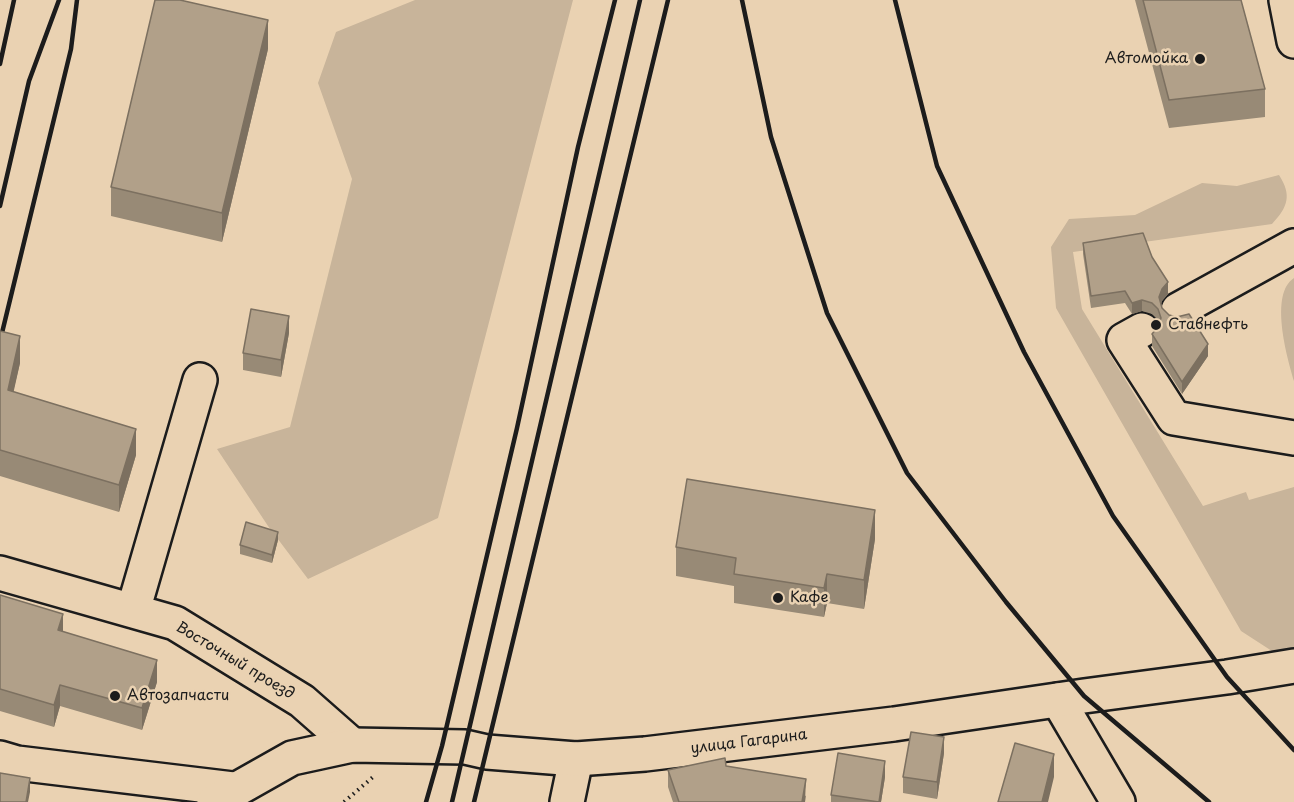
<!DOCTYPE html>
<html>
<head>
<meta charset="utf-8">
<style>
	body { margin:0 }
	canvas { display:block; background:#ead2b2 }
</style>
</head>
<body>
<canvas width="1294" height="802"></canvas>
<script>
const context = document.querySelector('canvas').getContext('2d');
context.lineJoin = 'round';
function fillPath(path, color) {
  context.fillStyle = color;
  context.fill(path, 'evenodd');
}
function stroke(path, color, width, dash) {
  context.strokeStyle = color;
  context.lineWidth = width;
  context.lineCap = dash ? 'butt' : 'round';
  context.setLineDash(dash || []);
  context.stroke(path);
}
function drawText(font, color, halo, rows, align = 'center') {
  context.font = font + ' "Playpen Sans",sans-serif';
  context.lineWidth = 5;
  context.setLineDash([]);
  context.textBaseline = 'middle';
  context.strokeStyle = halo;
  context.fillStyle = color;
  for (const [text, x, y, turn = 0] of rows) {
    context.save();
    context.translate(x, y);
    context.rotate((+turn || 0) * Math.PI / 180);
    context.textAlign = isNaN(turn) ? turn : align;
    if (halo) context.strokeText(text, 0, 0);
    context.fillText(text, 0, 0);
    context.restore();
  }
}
fillPath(new Path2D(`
	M 415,0 L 573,0 L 438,518 L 308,579 L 268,526 L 217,449 L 290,427 L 352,179 L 318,83 L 336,32 Z
	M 1279,175 C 1292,195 1288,207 1272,224 L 1073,252 L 1082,309 L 1203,506 L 1246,492 L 1249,500 L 1294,487 L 1294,650 L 1275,653 L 1241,631 L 1056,308 L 1051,247 L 1069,219 L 1135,215 L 1202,183 L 1237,186 Z
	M 1294,278 L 1294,381 C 1287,357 1269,294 1294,278 Z`), '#c8b49a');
const minor = new Path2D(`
	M 1178,310 L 1294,246
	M 1142,330 L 1124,340 L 1174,418 L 1294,438
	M 0,573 L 175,623 L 302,701 L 352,745
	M 133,611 L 200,380
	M 1058,700 L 1118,802
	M 0,758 L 17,763 L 233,789
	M 567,802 L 576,759`);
const major = new Path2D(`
	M 1286,0 L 1294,41
	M 214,802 L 292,758 L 352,745 L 465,747 L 487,752 L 576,759 L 645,754 L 894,724 L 1084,696 L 1227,677 L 1294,666`);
stroke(minor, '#1c1c1c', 38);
stroke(major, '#1c1c1c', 38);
stroke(new Path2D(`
	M 344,802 L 373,777`), '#1c1c1c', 4, [1.5, 4.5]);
stroke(minor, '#ead2b2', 33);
stroke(major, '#ead2b2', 33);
stroke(new Path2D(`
	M 742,0 L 771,137 L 827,313 L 907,473 L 1006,602 L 1084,696 L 1209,802
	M 895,0 L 937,166 L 1024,352 L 1113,516 L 1227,677 L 1294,750
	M 0,64 L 14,0
	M 0,206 L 29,81 L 59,0
	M 1,337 L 71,49 L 77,0
	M 426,802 L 442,746 L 517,428 L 578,147 L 615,0
	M 452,802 L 640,0
	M 474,802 L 668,0`), '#1c1c1c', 4.5);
fillPath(new Path2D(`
	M 1135,0 L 1241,0 L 1265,89 L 1265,117 L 1169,128 Z
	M 268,49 L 222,242 L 111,216 L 111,187 Z
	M 1083,243 L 1152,257 L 1168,294 L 1162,301 L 1161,304 L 1162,308 L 1208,356 L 1182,394 L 1152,346 L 1152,334 L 1158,327 L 1159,324 L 1158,320 L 1152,314 L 1142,311 L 1132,314 L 1125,303 L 1091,308 L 1083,254 Z
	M 0,331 L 20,363 L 13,392 L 136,455 L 119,512 L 0,476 Z
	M 289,333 L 281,377 L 243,370 L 243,353 Z
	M 875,539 L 864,609 L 827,603 L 824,617 L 734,603 L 734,586 L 676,576 L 676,547 Z
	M 278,540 L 272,563 L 240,554 L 240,545 Z
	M 0,595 L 63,632 L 157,682 L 142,730 L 60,706 L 54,727 L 0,711 Z
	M 944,753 L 937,799 L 903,793 L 903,777 Z
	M 726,766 L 806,796 L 805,802 L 673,802 L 668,787 L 668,770 Z
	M 885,777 L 881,802 L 831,802 L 831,795 Z`), '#988a76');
fillPath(new Path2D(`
	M 268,20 L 268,49 L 222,242 L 222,213 Z
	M 1168,282 L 1168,294 L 1162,301 L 1159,309 L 1159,297 L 1162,289 Z
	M 1142,300 L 1142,311 L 1132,314 L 1132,303 Z
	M 289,316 L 289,333 L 281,377 L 281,360 Z
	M 20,336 L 20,363 L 8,417 L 8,390 Z
	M 1208,344 L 1208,356 L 1182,394 L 1182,382 Z
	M 136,429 L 136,455 L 119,512 L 119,485 Z
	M 875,510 L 875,539 L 864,609 L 864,580 Z
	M 278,532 L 278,540 L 272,563 L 272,555 Z
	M 827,574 L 827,603 L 824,617 L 824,588 Z
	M 63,614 L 63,636 L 58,630 Z
	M 157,660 L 157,682 L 142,730 L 142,708 Z
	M 60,685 L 60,706 L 54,727 L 54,705 Z
	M 944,737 L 944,753 L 937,799 L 937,782 Z
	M 1054,754 L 1054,777 L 1048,802 L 1042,802 Z
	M 885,761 L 885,777 L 881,802 L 879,802 Z
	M 30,778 L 30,792 L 28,802 L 26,802 Z
	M 806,779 L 805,802 L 802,802 Z`), '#7c7060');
const building = new Path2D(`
	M 155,0 L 180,0 L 268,20 L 222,213 L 111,187 Z
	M 1143,0 L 1241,0 L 1265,89 L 1169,100 Z
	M 1143,233 L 1152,257 L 1168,282 L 1162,289 L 1159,297 L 1162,308 L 1169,315 L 1177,317 L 1189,314 L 1208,344 L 1182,382 L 1152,334 L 1158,327 L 1161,318 L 1158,309 L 1152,303 L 1142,300 L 1132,303 L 1125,291 L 1091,296 L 1083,243 Z
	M 251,309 L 289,316 L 281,360 L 243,353 Z
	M 0,331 L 20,336 L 8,390 L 136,429 L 119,485 L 0,450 Z
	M 687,479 L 875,510 L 864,580 L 827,574 L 824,588 L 734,574 L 736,558 L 676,547 Z
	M 246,522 L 278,532 L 272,555 L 240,545 Z
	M 0,595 L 63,614 L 58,630 L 157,660 L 142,708 L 60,685 L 54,705 L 0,689 Z
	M 911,732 L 944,737 L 937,782 L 903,777 Z
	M 1015,743 L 1054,754 L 1042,802 L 998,802 Z
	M 838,753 L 885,761 L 879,802 L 831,795 Z
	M 725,758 L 726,766 L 806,779 L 802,802 L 679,802 L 668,770 Z
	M 0,773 L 30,778 L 26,802 L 0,802 Z`);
fillPath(building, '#b1a089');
stroke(building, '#7c7060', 1.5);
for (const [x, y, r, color] of [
	[1200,59,6,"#1c1c1c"],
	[1156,325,6,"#1c1c1c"],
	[778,598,6,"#1c1c1c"],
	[115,696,6,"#1c1c1c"]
]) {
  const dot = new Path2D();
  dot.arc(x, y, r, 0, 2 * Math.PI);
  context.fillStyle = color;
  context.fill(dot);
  stroke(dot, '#ead2b2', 2);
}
drawText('15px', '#1c1c1c', '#ead2b2', [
	["Автомойка",1188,59,"right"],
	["Ставнефть",1168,325],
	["Кафе",790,598],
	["Автозапчасти",127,696]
], 'left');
drawText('15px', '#1c1c1c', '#ead2b2', [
	["Восточный проезд",235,661,31],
	["улица Гагарина",749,742,-7]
]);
</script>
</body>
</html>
